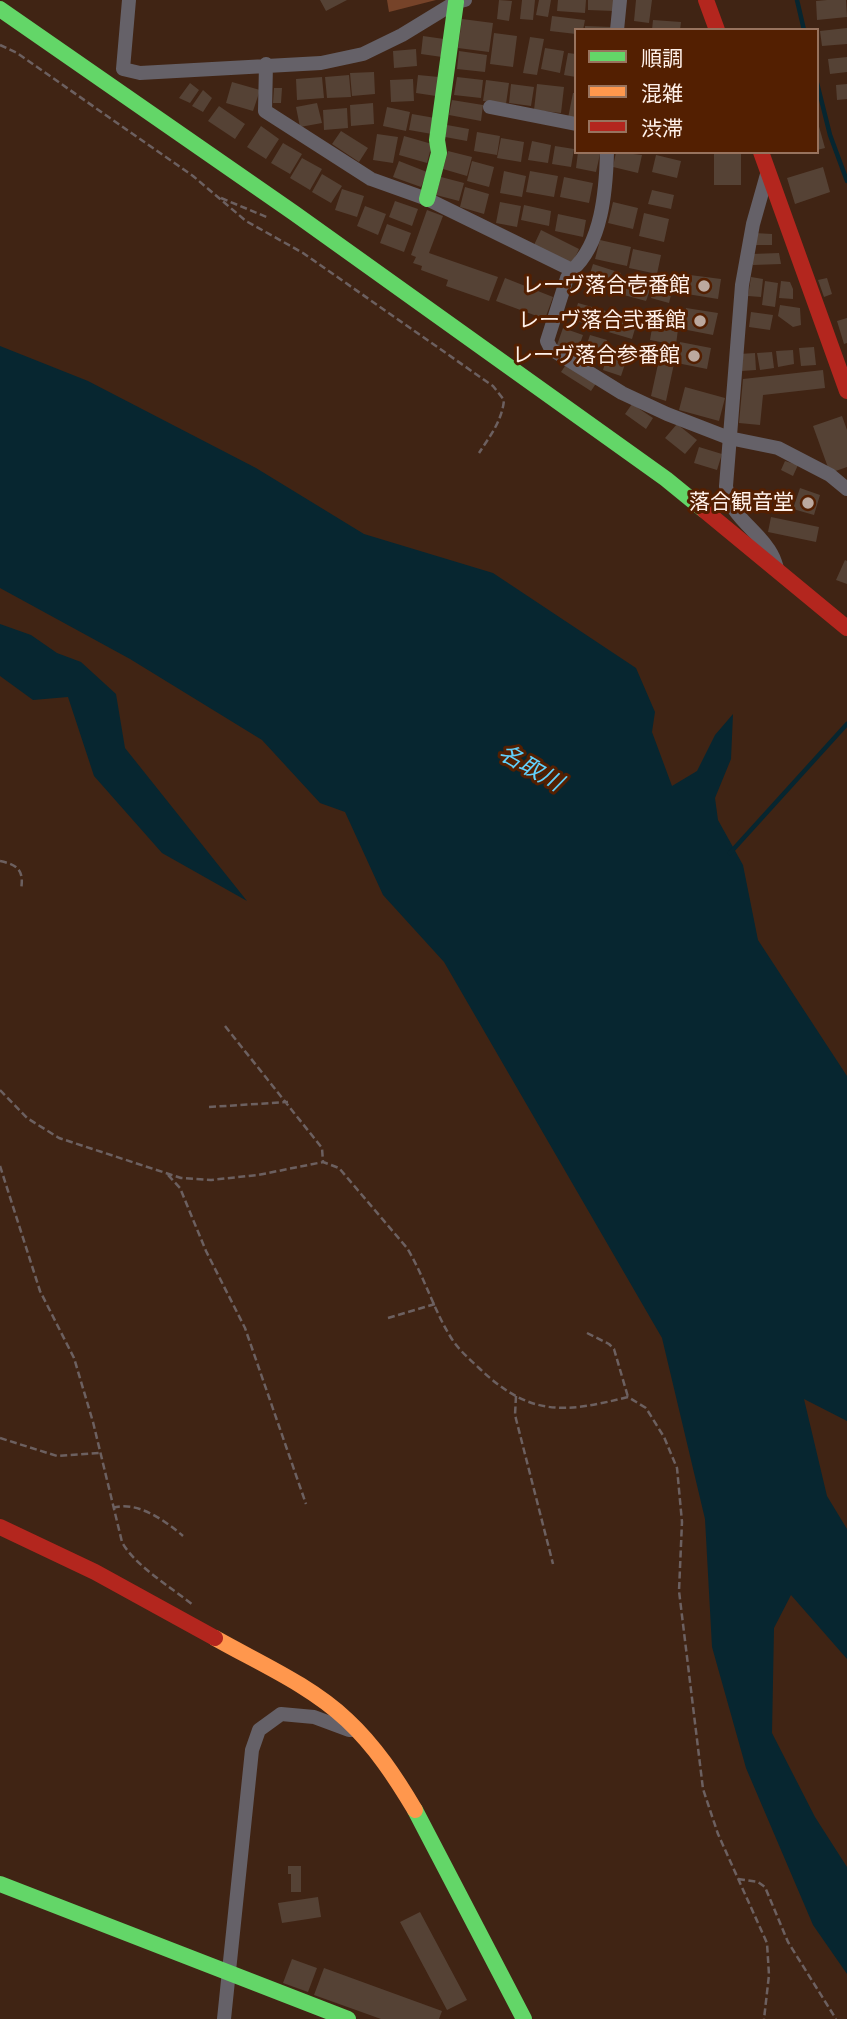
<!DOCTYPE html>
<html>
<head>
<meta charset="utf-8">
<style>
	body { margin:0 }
	#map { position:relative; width:847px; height:2019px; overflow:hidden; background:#402414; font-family:"Varela Round","Noto Sans JP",sans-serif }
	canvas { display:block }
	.legend { position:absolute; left:574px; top:28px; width:245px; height:126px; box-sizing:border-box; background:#531f01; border:2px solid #98735e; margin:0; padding:9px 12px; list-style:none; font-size:21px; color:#fff1ea }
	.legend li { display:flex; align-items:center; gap:14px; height:35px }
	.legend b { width:35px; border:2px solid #98735e }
</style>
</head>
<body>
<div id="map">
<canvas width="847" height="2019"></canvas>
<ul class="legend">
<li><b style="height:9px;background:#63d668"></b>順調</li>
<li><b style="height:9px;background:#ff974d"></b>混雑</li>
<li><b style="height:9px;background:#b3261e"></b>渋滞</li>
</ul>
</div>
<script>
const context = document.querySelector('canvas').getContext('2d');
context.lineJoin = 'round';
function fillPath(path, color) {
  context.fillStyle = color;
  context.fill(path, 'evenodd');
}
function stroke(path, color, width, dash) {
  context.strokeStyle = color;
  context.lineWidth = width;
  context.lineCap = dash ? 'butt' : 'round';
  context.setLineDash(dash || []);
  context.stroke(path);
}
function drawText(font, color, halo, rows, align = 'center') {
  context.font = font + ' "Varela Round","Noto Sans JP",sans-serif';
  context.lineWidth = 6;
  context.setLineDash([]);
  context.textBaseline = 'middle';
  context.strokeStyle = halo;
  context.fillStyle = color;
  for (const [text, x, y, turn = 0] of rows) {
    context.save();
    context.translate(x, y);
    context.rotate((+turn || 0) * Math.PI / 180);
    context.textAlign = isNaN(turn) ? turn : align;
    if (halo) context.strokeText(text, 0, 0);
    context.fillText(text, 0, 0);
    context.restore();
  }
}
fillPath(new Path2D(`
	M 387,0 L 436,0 L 389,12 Z`), '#764329');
fillPath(new Path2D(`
	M 0,346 L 88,381 L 256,468 L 364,534 L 493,573 L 636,668 L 655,712 L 652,732 L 672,786 L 697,771 L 715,735 L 733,714 L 731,759 L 715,798 L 718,820 L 743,865 L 758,940 L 847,1076 L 847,1421 L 804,1399 L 827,1496 L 847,1529 L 847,1659 L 791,1595 L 774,1628 L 772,1733 L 815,1817 L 847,1867 L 847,1974 L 813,1925 L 746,1768 L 712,1647 L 705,1519 L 662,1338 L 444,962 L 383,895 L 345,812 L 320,803 L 262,740 L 130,659 L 0,588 Z
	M 0,624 L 31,635 L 57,653 L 81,662 L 116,694 L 125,748 L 247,901 L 162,853 L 94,776 L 68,697 L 33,700 L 0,676 Z`), '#072630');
stroke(new Path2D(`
	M 797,0 L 804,30
	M 817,83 L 830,135 L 847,181
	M 730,853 L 847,724`), '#072630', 4.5);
fillPath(new Path2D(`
	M 320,0 L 347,0 L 326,11 Z
	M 499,0 L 512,1 L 509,21 L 497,19 Z
	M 522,0 L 535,0 L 533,20 L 520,19 Z
	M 539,0 L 551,0 L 548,17 L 536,15 Z
	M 558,0 L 586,0 L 585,13 L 557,11 Z
	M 588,0 L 614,0 L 614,11 L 588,10 Z
	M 636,0 L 652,0 L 649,23 L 634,21 Z
	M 827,0 L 846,0 L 847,17 L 817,20 L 816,1 Z
	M 552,16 L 585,20 L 583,30 L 576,30 L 576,34 L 550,31 Z
	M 462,19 L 493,23 L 489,52 L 458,48 Z
	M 653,20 L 681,22 L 680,30 L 652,30 Z
	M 585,26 L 612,27 L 612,30 L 585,30 Z
	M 847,28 L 847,44 L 822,46 L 820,31 Z
	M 494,33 L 517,36 L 513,67 L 490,64 Z
	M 423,36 L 444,39 L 442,57 L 421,54 Z
	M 530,37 L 544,39 L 537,75 L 523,73 Z
	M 545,48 L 564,51 L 560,73 L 541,69 Z
	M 416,49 L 417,66 L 394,68 L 393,51 Z
	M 459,51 L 487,55 L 485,72 L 457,69 Z
	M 568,53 L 576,54 L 576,77 L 564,75 Z
	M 847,57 L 847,72 L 830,74 L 828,59 Z
	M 374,72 L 375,94 L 352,96 L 350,73 Z
	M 349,75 L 351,97 L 327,98 L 325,77 Z
	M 418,75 L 439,77 L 436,96 L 416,93 Z
	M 322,77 L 324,98 L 297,100 L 296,79 Z
	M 457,77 L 483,80 L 481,98 L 454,95 Z
	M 413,79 L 414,101 L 391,102 L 390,80 Z
	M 486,80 L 509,83 L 506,104 L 483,101 Z
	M 232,82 L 260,90 L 253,111 L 226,103 Z
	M 190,83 L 199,90 L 190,103 L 179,98 Z
	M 511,84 L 534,87 L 531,106 L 509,103 Z
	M 537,84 L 564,87 L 561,113 L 534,110 Z
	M 847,84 L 847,99 L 837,100 L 836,85 Z
	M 274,88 L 282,88 L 281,103 L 273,103 Z
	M 203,90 L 212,98 L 203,112 L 192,106 Z
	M 573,93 L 576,93 L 576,120 L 568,118 Z
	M 452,100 L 483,105 L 481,121 L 449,115 Z
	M 317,103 L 322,123 L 300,127 L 296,107 Z
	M 373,103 L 374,124 L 351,126 L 350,105 Z
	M 219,106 L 245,124 L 235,139 L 208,121 Z
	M 387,107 L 410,112 L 406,131 L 383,126 Z
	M 347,108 L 348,128 L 324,130 L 323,110 Z
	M 412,114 L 435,118 L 432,134 L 409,130 Z
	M 818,123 L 825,148 L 817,150 L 817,124 Z
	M 447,125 L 469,129 L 467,141 L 445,137 Z
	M 261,126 L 279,139 L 266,159 L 247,147 Z
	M 341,131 L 368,148 L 359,162 L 332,144 Z
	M 477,132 L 500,136 L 497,155 L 474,151 Z
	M 377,134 L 398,137 L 393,163 L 373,160 Z
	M 404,136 L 432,144 L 427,163 L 399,155 Z
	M 501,138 L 524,142 L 521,162 L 497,158 Z
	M 532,141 L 551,145 L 548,163 L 528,160 Z
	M 283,143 L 302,154 L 290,174 L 271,163 Z
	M 555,146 L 574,149 L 571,167 L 552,164 Z
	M 448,151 L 472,157 L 467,176 L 443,169 Z
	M 578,152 L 600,154 L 596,172 L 576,168 Z
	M 616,152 L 642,155 L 638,173 L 613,167 Z
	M 714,152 L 741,152 L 741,185 L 714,185 Z
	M 656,155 L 681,161 L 677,178 L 652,172 Z
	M 302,158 L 322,169 L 310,190 L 290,178 Z
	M 399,161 L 427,172 L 421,187 L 393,177 Z
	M 472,161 L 494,167 L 489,187 L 467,181 Z
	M 823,167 L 830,192 L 795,204 L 787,178 Z
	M 504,171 L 526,176 L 522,197 L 500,193 Z
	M 530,171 L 558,176 L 554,197 L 526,192 Z
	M 322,174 L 342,186 L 331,203 L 312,192 Z
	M 441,177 L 464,183 L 459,201 L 436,195 Z
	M 564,177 L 593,183 L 589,203 L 560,197 Z
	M 465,187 L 489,194 L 484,214 L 460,207 Z
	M 342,189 L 364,196 L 357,217 L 335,210 Z
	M 652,190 L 674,195 L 671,209 L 648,204 Z
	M 395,201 L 418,209 L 412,226 L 389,217 Z
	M 500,202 L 521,206 L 517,227 L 496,223 Z
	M 613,202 L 638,208 L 633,229 L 608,223 Z
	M 524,205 L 551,211 L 549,226 L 521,220 Z
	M 365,206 L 386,214 L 378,235 L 357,226 Z
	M 427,210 L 443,216 L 429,253 L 498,277 L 489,301 L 446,286 L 448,280 L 421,270 L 422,266 L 413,263 L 416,257 L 411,255 Z
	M 644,213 L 669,219 L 664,242 L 639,236 Z
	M 558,214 L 586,220 L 583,237 L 555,231 Z
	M 387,224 L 411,233 L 404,252 L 380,243 Z
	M 541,230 L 579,249 L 572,264 L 534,245 Z
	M 754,233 L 772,234 L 772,245 L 754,245 Z
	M 600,240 L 631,247 L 627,266 L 595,259 Z
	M 633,249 L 661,255 L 657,274 L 629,268 Z
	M 779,253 L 781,264 L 753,265 L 752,254 Z
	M 593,264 L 621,273 L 615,292 L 587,283 Z
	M 658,274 L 675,279 L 669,303 L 651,298 Z
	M 690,275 L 721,279 L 718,299 L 687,294 Z
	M 630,277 L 652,284 L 646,301 L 624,295 Z
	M 751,277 L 763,279 L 761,297 L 748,296 Z
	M 505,278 L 553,297 L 545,319 L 496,301 Z
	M 827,278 L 832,294 L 824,297 L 818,280 Z
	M 765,281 L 778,283 L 775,307 L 762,305 Z
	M 781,281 L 790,282 L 793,289 L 793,299 L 779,298 Z
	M 578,303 L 606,311 L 600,328 L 573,320 Z
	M 780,305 L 800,308 L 801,325 L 793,327 L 778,316 Z
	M 686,308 L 718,313 L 713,335 L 682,329 Z
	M 751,312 L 773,315 L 770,330 L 749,327 Z
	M 611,313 L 637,322 L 632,339 L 605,331 Z
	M 654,316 L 679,321 L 676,345 L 650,340 Z
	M 847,318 L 847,343 L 844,344 L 837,321 Z
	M 563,328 L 583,335 L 577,352 L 557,345 Z
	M 590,335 L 607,340 L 601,361 L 583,356 Z
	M 680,342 L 711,348 L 707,369 L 677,363 Z
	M 610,347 L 629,352 L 621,376 L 603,370 Z
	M 814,347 L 816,365 L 801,366 L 799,348 Z
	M 793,350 L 794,364 L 778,367 L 776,351 Z
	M 772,352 L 774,368 L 760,370 L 757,353 Z
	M 755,353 L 756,370 L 741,371 L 739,354 Z
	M 660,355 L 675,359 L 666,401 L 651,396 Z
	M 567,363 L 597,382 L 591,391 L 561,372 Z
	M 823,370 L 825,388 L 763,395 L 760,425 L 739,423 L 743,379 Z
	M 685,387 L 725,398 L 719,421 L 679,410 Z
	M 632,404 L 653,418 L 646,429 L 625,414 Z
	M 842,416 L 847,430 L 847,467 L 830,473 L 813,426 Z
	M 677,424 L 697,440 L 685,454 L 665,438 Z
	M 699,447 L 722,454 L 717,470 L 694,463 Z
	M 785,461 L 798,465 L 793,476 L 781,470 Z
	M 800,488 L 820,495 L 814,515 L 793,509 Z
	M 771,517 L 819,527 L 816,542 L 768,532 Z
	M 845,560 L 847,561 L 847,584 L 836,580 Z
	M 288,1866 L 301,1866 L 301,1892 L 291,1892 L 291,1874 L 288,1874 Z
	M 318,1897 L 321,1917 L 282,1923 L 278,1903 Z
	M 420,1912 L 467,2000 L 447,2010 L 400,1922 Z
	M 292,1959 L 317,1968 L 308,1992 L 283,1983 Z
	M 324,1968 L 442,2011 L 439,2019 L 381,2019 L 314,1995 Z`), '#554235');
stroke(new Path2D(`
	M 0,45 L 17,53 L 193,176 L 246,221 L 303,253 L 493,386 L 504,400 C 502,421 490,436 479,453
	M 221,198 L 269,218
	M 0,861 C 19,865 24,871 21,890
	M 225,1026 L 322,1148 L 323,1162 L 339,1168 L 407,1248 C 424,1276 433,1308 450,1336 C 457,1348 468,1358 479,1368 C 530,1417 564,1413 628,1397 L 646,1408 L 664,1437 L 677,1468 L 682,1522 L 679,1591 L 703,1789 L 718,1834 L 767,1943 L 769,1975 L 764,2019
	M 0,1090 L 27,1118 L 59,1138 L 181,1178 L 211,1180 L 258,1175 L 323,1162
	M 209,1107 L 288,1102
	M 0,1166 L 40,1291 L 74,1358 L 93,1422 L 122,1542 C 134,1565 172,1588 193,1605
	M 168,1175 L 180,1188 L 206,1251 L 245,1328 L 306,1504
	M 388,1318 L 435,1304
	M 587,1333 L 609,1344 L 614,1349 L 628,1397
	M 516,1396 L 515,1415 L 553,1564
	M 0,1438 L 57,1456 L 100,1453
	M 113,1508 C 136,1500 166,1521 183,1536
	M 738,1879 L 758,1882 L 765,1887 L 788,1942 L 836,2019`), '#6c6060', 2.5, [7, 3.5]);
stroke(new Path2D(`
	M 129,0 L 123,69 L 140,73 L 321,63 L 363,54 L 402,35 L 456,2 L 465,0
	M 617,30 L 620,0
	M 266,64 L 265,111 L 371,179 L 427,199 L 572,270 C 602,244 606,190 607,152
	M 490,107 L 576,124
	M 768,171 L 753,224 L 742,285 L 726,486 C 729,518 759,529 772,555 C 775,560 776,566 778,571
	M 572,270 L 567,278 L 547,341 L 551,349 L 622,393 L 667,414 L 729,438 L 778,448 L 830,475 L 847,489
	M 224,2019 L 252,1750 L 259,1730 L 281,1714 L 314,1717 L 349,1730 L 357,1730`), '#656168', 14);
stroke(new Path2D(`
	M 0,9 L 294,213 L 666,479 L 704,510
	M 427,199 L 439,153 L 437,140 L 456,2
	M 415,1810 L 524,2019
	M 0,1884 L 348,2019`), '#63d668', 16);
stroke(new Path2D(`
	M 215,1638 C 259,1663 310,1685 347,1720 C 375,1746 396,1778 415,1810`), '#ff974d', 16);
stroke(new Path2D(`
	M 706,0 L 717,30
	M 761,152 L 847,391
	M 704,510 L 847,628
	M 0,1527 L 95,1572 L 215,1638`), '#b3261e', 16);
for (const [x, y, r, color] of [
	[704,286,7,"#bca99f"],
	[700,321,7,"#bca99f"],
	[694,356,7,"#bca99f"],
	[808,503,7,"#bca99f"]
]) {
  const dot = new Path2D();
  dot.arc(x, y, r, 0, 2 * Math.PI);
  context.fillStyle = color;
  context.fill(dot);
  stroke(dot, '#531f01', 2.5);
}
drawText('21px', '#fff1ea', '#531f01', [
	["レーヴ落合壱番館",690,286],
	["レーヴ落合弐番館",686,321],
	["レーヴ落合参番館",680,356],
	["落合観音堂",794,503]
], 'right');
drawText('italic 23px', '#61d0fb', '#531f01', [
	["名取川",530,769,30]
]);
</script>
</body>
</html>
